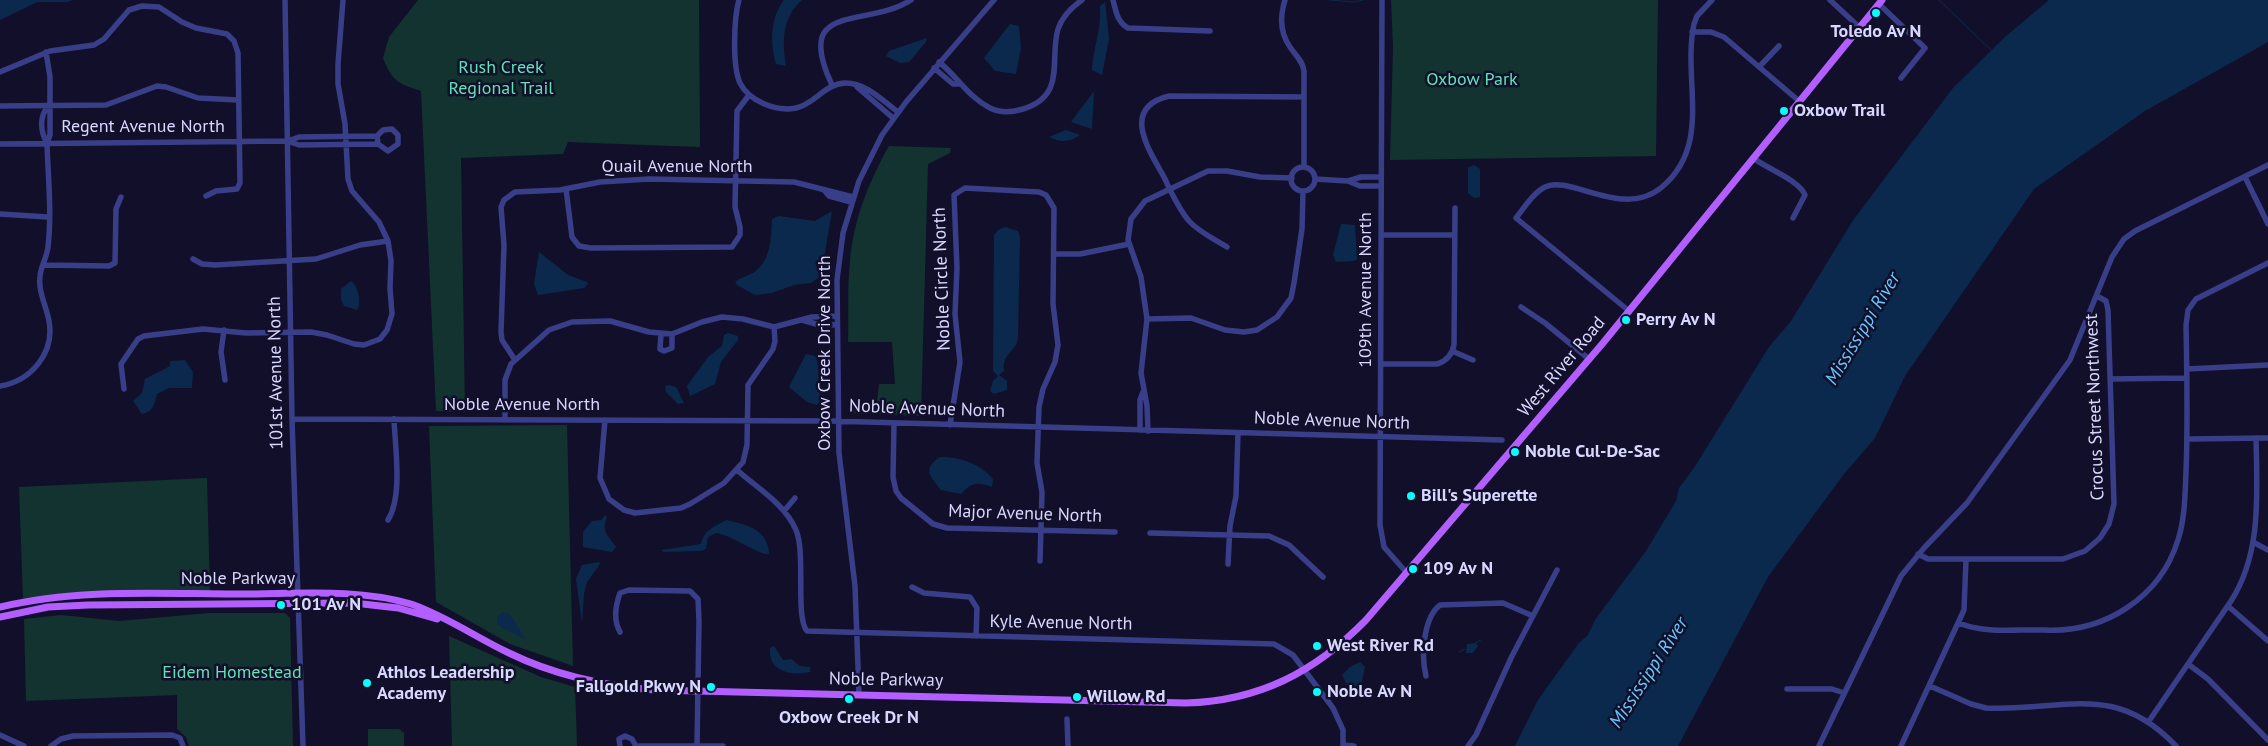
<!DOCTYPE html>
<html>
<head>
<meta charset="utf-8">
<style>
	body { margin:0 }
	canvas { display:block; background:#110f29 }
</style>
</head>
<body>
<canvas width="2268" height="746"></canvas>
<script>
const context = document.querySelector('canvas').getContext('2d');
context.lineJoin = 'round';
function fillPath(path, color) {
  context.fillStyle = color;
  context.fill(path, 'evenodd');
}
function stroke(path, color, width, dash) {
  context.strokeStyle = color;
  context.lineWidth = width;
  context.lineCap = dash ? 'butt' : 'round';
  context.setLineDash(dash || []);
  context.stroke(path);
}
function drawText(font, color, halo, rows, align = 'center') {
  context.font = font + ' "PT Sans",sans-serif';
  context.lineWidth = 5;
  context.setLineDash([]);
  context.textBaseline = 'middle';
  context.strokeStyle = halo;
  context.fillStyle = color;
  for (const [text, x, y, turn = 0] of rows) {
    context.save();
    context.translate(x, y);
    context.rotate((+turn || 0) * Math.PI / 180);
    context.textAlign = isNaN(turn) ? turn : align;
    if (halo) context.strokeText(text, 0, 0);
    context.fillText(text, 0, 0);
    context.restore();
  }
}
fillPath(new Path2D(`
	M 418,0 L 699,0 L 700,147 L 568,142 L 563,154 L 461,158 L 465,412 L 436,411 L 421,91 C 397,83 393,82 383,58 L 389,37 Z
	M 1391,0 L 1658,0 L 1656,156 L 1390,160 L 1393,47 Z
	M 889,146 L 951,148 L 950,153 L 928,164 L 921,416 L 850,413 L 850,404 L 877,402 L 879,384 L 895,384 L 892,342 L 848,342 C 849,315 847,288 850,262 C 853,221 869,181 889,146 Z
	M 567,425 L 573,666 L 510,644 L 436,602 L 429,426 Z
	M 207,478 L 210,591 L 74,592 L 23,599 L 19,487 Z
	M 209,613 L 285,613 L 290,618 L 293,746 L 189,746 L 186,737 L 177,729 L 177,695 L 26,701 L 24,619 L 61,615 L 119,621 Z
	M 449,636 L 541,677 L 575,687 L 577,746 L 452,746 Z
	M 368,729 L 399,729 L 404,733 L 404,746 L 368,746 Z`), '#12332f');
fillPath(new Path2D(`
	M 0,0 L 73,0 L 67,2 L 37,2 L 0,20 Z
	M 784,0 L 802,0 C 782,17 782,42 786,66 L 776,64 C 770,42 770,18 784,0 Z
	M 2049,0 L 2268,0 L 2268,42 L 2145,111 L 2034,189 L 1905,376 L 1875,438 L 1844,474 L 1768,577 L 1678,746 L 1515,746 L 1538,700 L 1579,643 L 1588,635 L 1595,620 L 1646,551 L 1676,501 L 1679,488 L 1694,468 L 1769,347 L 1791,321 L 1854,219 L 1953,88 L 2005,37 Z
	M 1105,2 L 1109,39 L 1102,75 L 1092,70 C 1093,48 1102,28 1100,6 Z
	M 1010,24 L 1019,26 L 1021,48 L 1016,74 L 995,71 L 984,58 Z
	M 927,38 L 926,42 L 909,62 L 900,63 L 886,56 L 889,51 Z
	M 1094,91 L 1092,129 L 1071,122 Z
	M 1066,130 L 1080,135 C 1070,142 1061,143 1049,137 Z
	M 1474,165 L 1480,169 L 1480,197 L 1474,198 L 1468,193 L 1468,167 Z
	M 832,211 L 821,276 L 811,283 L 794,285 L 772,293 L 755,295 L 737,285 L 735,282 C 740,278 747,276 753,273 C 771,261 771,239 772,219 L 779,216 L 815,221 Z
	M 1341,224 L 1355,225 L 1357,259 L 1354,261 L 1336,262 L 1333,255 Z
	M 1005,227 L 1018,231 L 1020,237 L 1018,338 C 1016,353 1002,352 1004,371 L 999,375 L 1007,381 L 1007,390 L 994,394 L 990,391 L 993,381 L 998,376 L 993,371 L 994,235 L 998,230 Z
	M 539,252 L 568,275 L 587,282 L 588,284 L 584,288 L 538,295 L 534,284 Z
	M 351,281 C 358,285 362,303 357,310 L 344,306 L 341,299 L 341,289 Z
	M 728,333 L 738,336 L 738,340 L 721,362 L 715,384 L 690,396 L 687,386 L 708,357 L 722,346 L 724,335 Z
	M 806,354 L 816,356 C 820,372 817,386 821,402 L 817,405 L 807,402 L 789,387 Z
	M 185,360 L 193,372 L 192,388 L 169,388 L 157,394 C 155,403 153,412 142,414 L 133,401 L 142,393 L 145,379 L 170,366 L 170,361 Z
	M 668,385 L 676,387 L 684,403 L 678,404 L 666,392 L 665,386 Z
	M 940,457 C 961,457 979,463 993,479 L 992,487 C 977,482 972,482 961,494 L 941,490 C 930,476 922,469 940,457 Z
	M 605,515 L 607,517 C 601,532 608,535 616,547 L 612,552 L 583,547 L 583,532 L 592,521 L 601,520 Z
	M 726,520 C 746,524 769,530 769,554 C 760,556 732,535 716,533 L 708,537 L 706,549 L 701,551 L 663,552 L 661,550 L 701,544 C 704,530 714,527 726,520 Z
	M 599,562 L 600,564 L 587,582 L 584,594 L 582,623 L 576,579 L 582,565 Z
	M 503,612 L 509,613 L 525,638 L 524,639 L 497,625 L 497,616 Z
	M 1476,643 L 1478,646 L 1473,653 L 1466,653 L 1467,644 Z
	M 774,646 L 783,660 L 791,659 L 800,666 L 810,667 L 810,672 C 791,676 768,672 770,648 Z
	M 1360,662 L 1365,667 L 1360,691 L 1348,687 L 1342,675 L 1350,667 Z`), '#0b294d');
stroke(new Path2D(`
	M 1329,0 L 1354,2 L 1363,0
	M 1939,0 L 1992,51
	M 1475,643 L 1481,640
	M 1459,652 L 1465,649`), '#0b294d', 1);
stroke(new Path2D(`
	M 285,0 L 292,419 L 303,746
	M 739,0 C 734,17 732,66 740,83 C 749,101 776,112 796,108 C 815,104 825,83 846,83 C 866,83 883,101 898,112
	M 1113,0 C 1116,11 1117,22 1128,28 L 1210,31
	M 1285,0 C 1280,16 1280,33 1290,47 C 1296,56 1303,61 1304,71 L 1304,167
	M 1382,0 L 1380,525 L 1384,547 L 1406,572
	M 1830,0 L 1859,27
	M 1879,4 L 1925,48 L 1901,78
	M 1692,32 L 1711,32 L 1724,37 L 1799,101
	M 939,62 C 958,77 968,97 990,108 C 1000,113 1013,112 1023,109 C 1067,96 1049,59 1058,29 C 1062,17 1072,7 1082,0
	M 1759,67 L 1779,46
	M 934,68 L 953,84 L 959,84
	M 0,72 L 50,51 L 94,45 L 104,39 L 129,10 L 142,6 L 159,7 L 182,22 L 196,28 L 227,34 L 234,41 L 238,53 L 240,183 L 237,189 L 216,191 L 206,196
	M 832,85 C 792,0 867,29 911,0
	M 857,87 L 893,118
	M 0,106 L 106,105 L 157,86 L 166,87 L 198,98 L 238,100
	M 288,141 L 299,137 L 377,136
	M 47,143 C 40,131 39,116 49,105
	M 0,144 L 287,141 L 299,145 L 378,144 L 388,151 L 398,144 L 398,135 L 392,129 L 383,130 L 377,136 L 378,144
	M 1753,158 C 1766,168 1799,180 1805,195 L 1793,218
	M1291 179a12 12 0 1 1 24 0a12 12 0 1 1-24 0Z
	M 2245,177 L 2268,224
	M 1315,179 L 1348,181 L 1361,177 L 1381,177
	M 1348,181 L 1360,186 L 1381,186
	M 566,189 L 572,237 L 579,246 L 591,248 L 732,247 L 740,235 L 740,227 L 735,207 L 737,111 L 749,95
	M 824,190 L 829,196 L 851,202
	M 0,214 L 48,217
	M 1381,235 L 1454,235
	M 1227,247 C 1214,239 1199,232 1189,221 C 1178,208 1171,192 1164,177 C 1149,150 1120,108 1169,96 L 1304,97
	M 1054,254 L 1080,254 L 1129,244
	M 193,259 L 202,264 L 215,265 L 316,259 L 360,245 L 388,241
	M 43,265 L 109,266 L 115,263 L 116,209 L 121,197
	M 1521,307 L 1545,323 L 1589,359
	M 1629,311 L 1516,218 C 1524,208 1533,193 1545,187 C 1570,174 1623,220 1662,187 C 1713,144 1682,80 1694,24 L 1697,16 L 1712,0
	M 1147,319 L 1191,318 L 1225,330 L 1244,332 L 1257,330 L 1277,317 L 1291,298 L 1294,283 L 1302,229 L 1303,191
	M 802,320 L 816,324 L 837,325
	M 224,330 L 221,352 L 225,380
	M 661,334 L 660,349 L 664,351 L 672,348 L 672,334
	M 1452,351 L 1473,360
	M 515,360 L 502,340 L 501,332 L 504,245 L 501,207 L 504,200 L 515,192 L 560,190 L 600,182 L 649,179 L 794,182 L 853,197
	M 1381,364 L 1437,364 C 1447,361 1452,355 1454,345 L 1455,208
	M 2187,369 L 2268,365
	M 2110,379 L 2187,378
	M 0,386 C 31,381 55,353 49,321 C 46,305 38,292 40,276 C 41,266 47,257 48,247 C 52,213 48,177 47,143 L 50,135 L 50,77 L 46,52
	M 124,389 L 121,364 L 138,339 L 144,336 L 203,329 L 246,333 L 311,332 L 327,335 L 354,344 L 364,345 L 380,339 L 387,330 L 392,314 L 390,288 L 391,261 L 388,241 L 379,222 L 352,191 L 348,179 L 345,124 L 338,84 L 338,64 L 343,0
	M 292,419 L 831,421 L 1502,440
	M 505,419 L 505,380 L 511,364 L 549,330 L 572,322 L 610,321 L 649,332 L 672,334 L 702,322 L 722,317 L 743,319 L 774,327 L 812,317 L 837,316
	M 605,420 L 600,478 L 609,499 L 624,510 L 635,513 L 681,508 L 690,504 L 724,483 L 743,462 L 747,445 L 748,385 L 773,349 L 775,341 L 774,327
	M 894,423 L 893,477 L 896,491 L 901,498 L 933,524 L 947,528 L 1115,532
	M 950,425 L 960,362 L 955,314 L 957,268 L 954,195 L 965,188 L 1039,192 L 1046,195 L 1054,208 L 1053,304 L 1058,345 L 1055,362 L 1043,389 L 1039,407 L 1037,463 L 1042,492 L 1040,561
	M 1140,430 L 1140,400 L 1143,392
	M 1148,431 L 1147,406 L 1141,373 L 1147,319 L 1141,277 L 1128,240 L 1131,219 L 1145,201 L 1208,171 L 1227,171 L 1260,177 L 1292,178
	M 2188,439 L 2268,438
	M 737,470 C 757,488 785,504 796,530 C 806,553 795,618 807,631 L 1274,644 L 1293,655 L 1333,708 L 1343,730 L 1343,746
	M 784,511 L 795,498
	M 388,520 C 403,496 395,447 394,419
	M 1150,533 L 1269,536 L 1289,545 L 1323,577
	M 2253,542 L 2268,550
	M 1918,554 L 1928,559 L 2063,559 L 2085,551 L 2100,538 L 2109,524 L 2114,504 L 2108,310 L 2106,301 L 2097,296
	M 1228,564 L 1230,526 L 1236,496 L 1238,433
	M 912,587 L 924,593 L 970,597 L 977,608 L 976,636
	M 2228,606 L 2268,641
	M 1959,623 C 1985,634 2016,629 2045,630 C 2104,633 2160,598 2178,540 C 2185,518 2185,495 2186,472 C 2188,423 2187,374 2186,325 L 2188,310 L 2196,299 L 2268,263
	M 620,632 C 613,620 615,607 620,593 L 629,590 L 690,591 L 698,599 L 699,621 L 697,746
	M 2188,664 L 2208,679 L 2268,740
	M 1426,676 C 1421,657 1423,618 1440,605 L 1503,603 L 1533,616
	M 1930,686 L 1971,704 L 1986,708 C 2063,712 2113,680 2176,746
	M 1787,689 L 1832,689 L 1844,693
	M 859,694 L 855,586 L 839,453 L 837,280 L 843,233 L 859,181 L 882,135 L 906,102 L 994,0
	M 1067,719 L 1068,746
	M 2149,721 L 2231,601 C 2262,553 2257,493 2256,438
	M 0,735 L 24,746
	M 1343,745 L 1354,746
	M 51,746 L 61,739 L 73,736 L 172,735 L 180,738 L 183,746
	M 620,746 L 619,739 L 625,736 L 632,739 L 636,746
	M 639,746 L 723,746
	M 1468,746 L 1476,735 L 1512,656 L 1557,570
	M 1819,746 L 1901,576 L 1924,548 L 1967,503 L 2070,360 L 2112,257 L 2124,239 L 2135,231 L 2268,165
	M 1901,746 L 1964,610 L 1966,560`), '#393e89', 5.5);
stroke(new Path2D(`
	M 0,607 C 78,588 162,594 241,594 C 297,594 357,588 411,604 C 446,616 475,637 509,653 C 554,675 605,686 655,690 L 1186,703 C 1259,701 1315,672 1366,620 L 1603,343 L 1882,0
	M 0,617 L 48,607 L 88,605 L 354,603 L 398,608 L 437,619`), '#b35eff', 7);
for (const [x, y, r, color] of [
	[1876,13,5,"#03ffff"],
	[1784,111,5,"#03ffff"],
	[1626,320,5,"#03ffff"],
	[1515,452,5,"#03ffff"],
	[1411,496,5,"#03ffff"],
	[1413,569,5,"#03ffff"],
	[281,605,5,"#03ffff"],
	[1317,646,5,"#03ffff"],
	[367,683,5,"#03ffff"],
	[711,687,5,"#03ffff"],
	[1317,692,5,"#03ffff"],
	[1077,697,5,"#03ffff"],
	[849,699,5,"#03ffff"]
]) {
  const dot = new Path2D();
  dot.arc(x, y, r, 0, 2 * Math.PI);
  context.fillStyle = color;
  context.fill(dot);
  stroke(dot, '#110f29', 2);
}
drawText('bold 18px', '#d8d7ff', '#110f29', [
	["Toledo Av N",1876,32,"center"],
	["Oxbow Trail",1794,111],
	["Perry Av N",1636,320],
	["Noble Cul-De-Sac",1525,452],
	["Bill's Superette",1421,496],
	["109 Av N",1423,569],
	["101 Av N",291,605],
	["West River Rd",1327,646],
	["Athlos Leadership",377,673],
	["Academy",377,694],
	["Fallgold Pkwy N",701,687,"right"],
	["Noble Av N",1327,692],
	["Willow Rd",1087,697],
	["Oxbow Creek Dr N",849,718,"center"]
], 'left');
drawText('18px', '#5ee4b5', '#110f29', [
	["Rush Creek",501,68],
	["Regional Trail",501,89],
	["Oxbow Park",1472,80],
	["Eidem Homestead",232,673]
]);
drawText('18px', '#d8d7ff', '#110f29', [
	["Regent Avenue North",143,127],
	["Quail Avenue North",677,167],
	["Noble Circle North",942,279,-92],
	["109th Avenue North",1366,290,-90],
	["Oxbow Creek Drive North",825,353,-90],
	["West River Road",1562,367,-50],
	["101st Avenue North",276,373,-91],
	["Noble Avenue North",522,405],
	["Crocus Street Northwest",2095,407,-92],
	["Noble Avenue North",927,409,2],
	["Noble Avenue North",1332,421,2],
	["Major Avenue North",1025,514,2],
	["Noble Parkway",238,579],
	["Kyle Avenue North",1061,623,1],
	["Noble Parkway",886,680,1]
]);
drawText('italic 19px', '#65c7ff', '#110f29', [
	["Mississippi River",1863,329,-59],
	["Mississippi River",1649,673,-57]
]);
</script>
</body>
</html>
